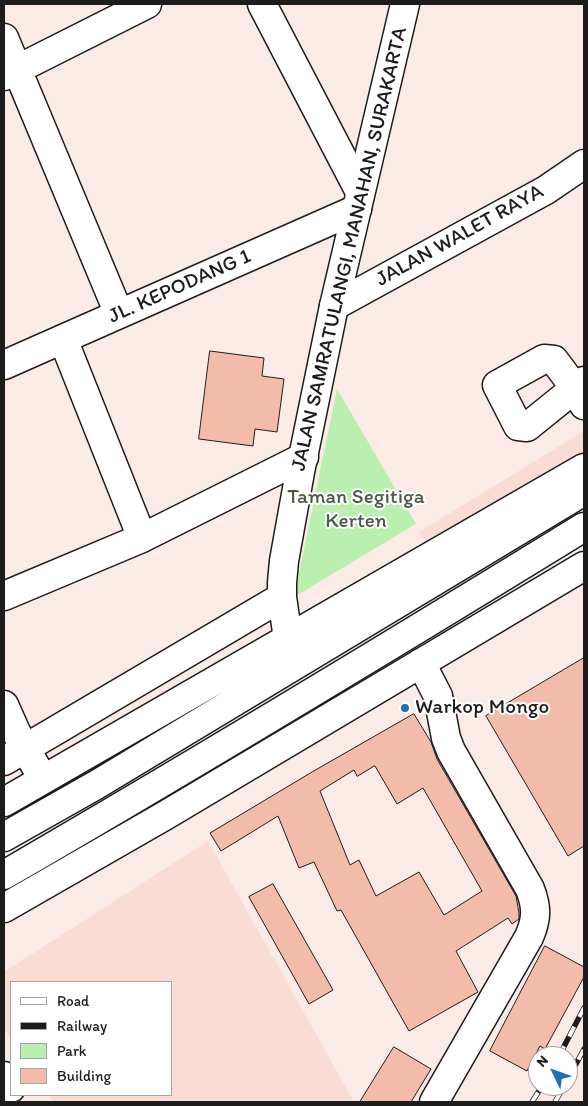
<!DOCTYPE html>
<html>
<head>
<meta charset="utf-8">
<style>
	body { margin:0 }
	#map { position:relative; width:588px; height:1106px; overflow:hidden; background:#fbebe6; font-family:Itim,sans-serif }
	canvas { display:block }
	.frame { position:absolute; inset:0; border:5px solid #1c1c1c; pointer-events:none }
	.legend { position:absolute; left:10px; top:981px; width:162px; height:115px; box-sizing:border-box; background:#fff; border:1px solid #a4a4a4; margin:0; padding:6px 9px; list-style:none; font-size:15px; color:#1c1c1c }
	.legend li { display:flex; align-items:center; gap:10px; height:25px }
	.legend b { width:25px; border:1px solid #a4a4a4 }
	.north { position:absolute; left:528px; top:1046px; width:50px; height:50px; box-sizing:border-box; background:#fff; border:1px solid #a4a4a4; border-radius:50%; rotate:312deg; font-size:14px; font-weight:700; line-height:20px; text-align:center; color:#1c1c1c }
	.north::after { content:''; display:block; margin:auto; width:18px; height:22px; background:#1f6fb2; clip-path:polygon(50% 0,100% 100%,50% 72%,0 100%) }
</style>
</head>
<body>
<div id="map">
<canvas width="588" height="1106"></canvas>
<div class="frame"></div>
<ul class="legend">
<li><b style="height:6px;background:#fff"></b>Road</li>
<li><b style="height:6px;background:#1c1c1c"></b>Railway</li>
<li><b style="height:14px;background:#bbefb0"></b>Park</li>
<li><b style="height:14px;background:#f3bbaa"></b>Building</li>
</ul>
<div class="north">N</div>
</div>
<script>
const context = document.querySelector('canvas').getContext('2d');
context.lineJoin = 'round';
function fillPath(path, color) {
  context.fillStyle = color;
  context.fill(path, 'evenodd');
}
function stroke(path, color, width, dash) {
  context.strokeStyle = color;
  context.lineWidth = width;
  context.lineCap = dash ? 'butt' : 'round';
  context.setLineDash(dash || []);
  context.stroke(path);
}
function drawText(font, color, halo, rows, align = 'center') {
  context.font = font + ' Itim,sans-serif';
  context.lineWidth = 4;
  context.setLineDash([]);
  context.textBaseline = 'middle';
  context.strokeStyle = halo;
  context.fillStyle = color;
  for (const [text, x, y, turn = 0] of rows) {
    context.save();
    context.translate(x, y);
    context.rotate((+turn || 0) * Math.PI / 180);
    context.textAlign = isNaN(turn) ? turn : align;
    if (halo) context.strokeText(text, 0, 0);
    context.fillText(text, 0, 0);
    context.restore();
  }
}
fillPath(new Path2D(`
	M 584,431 L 584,453 L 428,548 L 419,532 Z
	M 208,841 L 354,1102 L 54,1102 L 49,1095 L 171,1095 L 171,982 L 11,982 L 11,1039 L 4,1028 L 4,972 Z`), '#f9ddd4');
fillPath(new Path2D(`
	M 337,389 L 416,524 L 294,597 Z`), '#bbefb0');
const building = new Path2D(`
	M 210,351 L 264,358 L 262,376 L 284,379 L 277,432 L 255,429 L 253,446 L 199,439 Z
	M 584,658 L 584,846 L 568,856 L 486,716 Z
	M 414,714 L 431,742 L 437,759 L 516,896 L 519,913 L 519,919 L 512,924 L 508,918 L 456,951 L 478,992 L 409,1031 L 341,910 L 337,911 L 314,862 L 299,868 L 278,816 L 221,851 L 210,833 L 312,772 ZM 375,766 L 397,804 L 423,788 L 482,891 L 444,915 L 419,872 L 376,896 L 359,860 L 350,865 L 320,791 L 354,770 L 357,776 Z
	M 273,884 L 333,990 L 309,1004 L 249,897 Z
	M 545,946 L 584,967 L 584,977 L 545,1049 L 540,1046 L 527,1071 L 490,1051 Z
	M 394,1047 L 431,1069 L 411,1102 L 360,1102 Z`);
fillPath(building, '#f3bbaa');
stroke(building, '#1c1c1c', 1);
const minor = new Path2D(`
	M 262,4 L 360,192
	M 4,38 L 119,314
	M 4,76 L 147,4
	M 334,306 L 546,190 L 584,164
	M 63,339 L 142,538
	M 4,365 L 357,209
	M 584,381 L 527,427 L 518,426 L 497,385 L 544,359 L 554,360 L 575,388 L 584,405
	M 4,596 L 142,538 L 304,457
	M 421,663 L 438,696 L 446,738 L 451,751 L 530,889 C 537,907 537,919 529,937 L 434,1102
	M 4,705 L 16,732 L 43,779
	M 4,1076 L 11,1088`);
const major = new Path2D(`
	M 288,639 L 282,597 L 282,583 L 284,561 L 300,472 L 334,306 L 405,4
	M 4,761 L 282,597
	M 4,802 L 584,468
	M 4,837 L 96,785 L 584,491
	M 4,908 L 166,815 L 584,566`);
const highway = new Path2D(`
	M 4,875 C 199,762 392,645 584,527`);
stroke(minor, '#1c1c1c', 31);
stroke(major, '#1c1c1c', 31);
stroke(highway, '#1c1c1c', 31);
stroke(minor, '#fff', 28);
stroke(major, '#fff', 28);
stroke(highway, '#fff', 28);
const rail = new Path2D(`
	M 559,1056 L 584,1008
	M 568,1079 L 584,1049
	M 532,1102 L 542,1086
	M 555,1102 L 564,1086`);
stroke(rail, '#1c1c1c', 5.5);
stroke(rail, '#fff', 4, [11]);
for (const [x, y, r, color] of [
	[405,708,5,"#1f6fb2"]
]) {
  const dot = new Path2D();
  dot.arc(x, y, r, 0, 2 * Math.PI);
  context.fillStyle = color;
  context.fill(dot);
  stroke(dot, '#fff', 2);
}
drawText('21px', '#1c1c1c', '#fff', [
	["JALAN WALET RAYA",460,236,-29],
	["JALAN SAMRATULANGI, MANAHAN, SURAKARTA",350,249,-77],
	["JL. KEPODANG 1",180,287,-24]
]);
drawText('21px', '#4c5b48', '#fff', [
	["Taman Segitiga",356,498],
	["Kerten",356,522]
]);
drawText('21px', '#1c1c1c', '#fff', [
	["Warkop Mongo",415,708]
], 'left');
</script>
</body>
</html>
